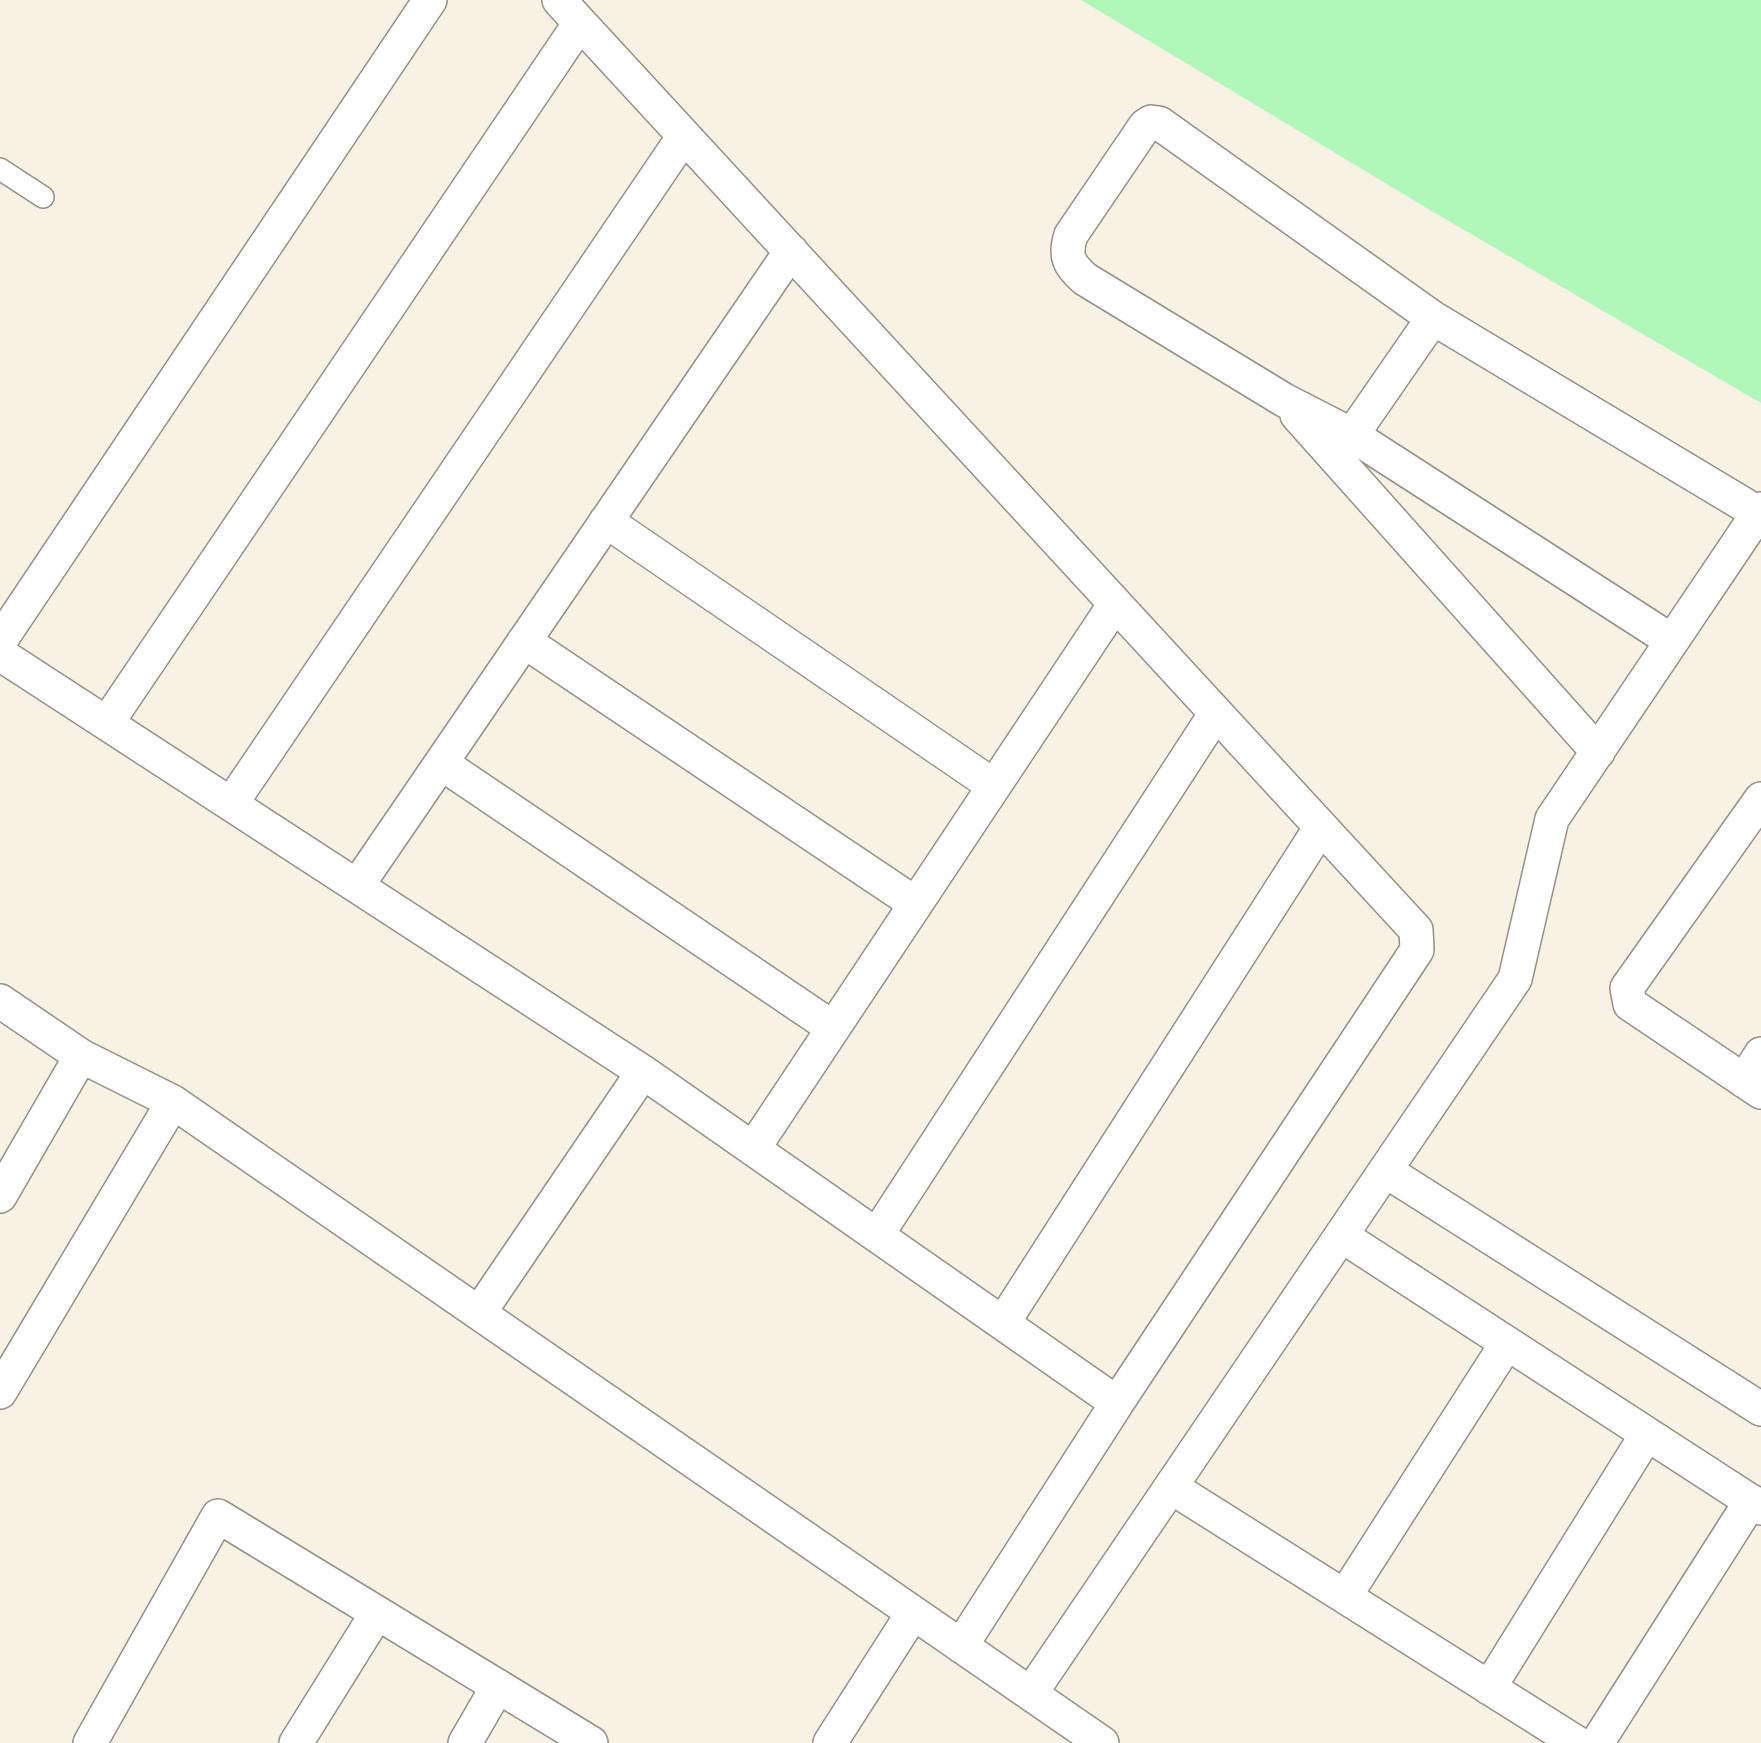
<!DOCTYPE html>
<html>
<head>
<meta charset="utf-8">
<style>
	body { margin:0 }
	canvas { display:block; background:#f7f2e4 }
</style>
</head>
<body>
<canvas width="1761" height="1743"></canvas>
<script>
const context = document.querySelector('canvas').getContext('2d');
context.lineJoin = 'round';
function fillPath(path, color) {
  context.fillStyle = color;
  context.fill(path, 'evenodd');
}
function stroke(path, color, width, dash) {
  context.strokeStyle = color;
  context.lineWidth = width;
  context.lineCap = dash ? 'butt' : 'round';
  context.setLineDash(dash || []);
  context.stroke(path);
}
fillPath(new Path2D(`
	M 1081,0 L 1761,0 L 1761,403 L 1435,213 Z`), '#b0f8b9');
const service = new Path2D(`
	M 0,169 L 43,197`);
const minor = new Path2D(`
	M 1297,415 L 1598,752
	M 1352,435 L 1433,318
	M 606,521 L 994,786
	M 0,641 L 430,0
	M 524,641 L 916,904
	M 1672,641 L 1352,435 L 1284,400 L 1085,279 C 1069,265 1064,256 1071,235 L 1145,126 L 1151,122 L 1159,123 L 1433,318 L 1758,513
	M 0,654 L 643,1072 L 1117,1403 L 1417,950 L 1416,930 L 559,0
	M 107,723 L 580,23
	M 441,763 L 833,1028
	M 1761,799 L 1627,988 L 1630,1004 L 1761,1092
	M 231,804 L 684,136
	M 357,886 L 791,251
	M 0,1001 L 81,1056 L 173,1102 L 1102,1743
	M 1744,1081 L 1761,1054
	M 753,1149 L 1115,604
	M 1386,1171 L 1761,1409
	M 0,1196 L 81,1056
	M 877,1235 L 1216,713
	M 1342,1236 L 1761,1508
	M 479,1313 L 643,1072
	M 1003,1323 L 1321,827
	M 0,1392 L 173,1102
	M 1171,1487 L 1577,1743
	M 1345,1596 L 1507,1343
	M 961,1646 L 1117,1403
	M 1489,1688 L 1647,1434
	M 1031,1693 L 1515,979 L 1552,819 L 1761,509
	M 90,1743 L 218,1516 L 591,1743
	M 296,1743 L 377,1613
	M 465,1743 L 498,1686
	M 830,1743 L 913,1613
	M 1597,1743 L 1751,1501`);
stroke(service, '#959084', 24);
stroke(minor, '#959084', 36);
stroke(service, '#fff', 21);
stroke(minor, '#fff', 33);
</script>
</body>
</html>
